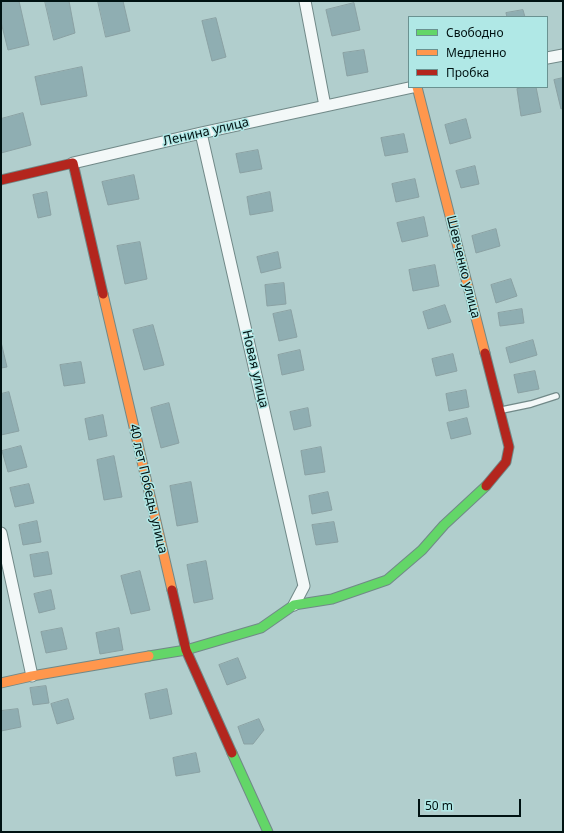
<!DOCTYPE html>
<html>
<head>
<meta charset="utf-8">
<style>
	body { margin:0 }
	#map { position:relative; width:564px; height:833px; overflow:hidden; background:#b1cecd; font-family:"Noto Sans",sans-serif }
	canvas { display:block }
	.frame { position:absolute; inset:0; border:2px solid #001212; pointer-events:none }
	.legend { position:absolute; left:408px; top:16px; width:140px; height:72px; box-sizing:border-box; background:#b0e8e6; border:1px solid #6a9291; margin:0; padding:5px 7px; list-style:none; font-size:12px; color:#001212 }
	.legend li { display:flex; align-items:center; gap:8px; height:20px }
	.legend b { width:20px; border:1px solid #6a9291 }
	.scale { position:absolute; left:418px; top:799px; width:103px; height:18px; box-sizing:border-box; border:2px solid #001212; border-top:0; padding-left:5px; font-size:12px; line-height:14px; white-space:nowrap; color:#001212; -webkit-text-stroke:3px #b0e8e6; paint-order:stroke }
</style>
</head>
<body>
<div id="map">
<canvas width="564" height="833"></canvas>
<div class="frame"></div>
<ul class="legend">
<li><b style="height:5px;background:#63d668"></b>Свободно</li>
<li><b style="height:5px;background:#ff974d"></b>Медленно</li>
<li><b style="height:5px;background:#b3261e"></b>Пробка</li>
</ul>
<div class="scale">50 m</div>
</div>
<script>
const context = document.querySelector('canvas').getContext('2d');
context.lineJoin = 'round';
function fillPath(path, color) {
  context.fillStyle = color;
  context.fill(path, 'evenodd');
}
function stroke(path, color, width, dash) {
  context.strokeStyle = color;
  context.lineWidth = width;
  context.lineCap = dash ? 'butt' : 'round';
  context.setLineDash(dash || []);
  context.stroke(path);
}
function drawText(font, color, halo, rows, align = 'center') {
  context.font = font + ' "Noto Sans",sans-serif';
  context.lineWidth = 3;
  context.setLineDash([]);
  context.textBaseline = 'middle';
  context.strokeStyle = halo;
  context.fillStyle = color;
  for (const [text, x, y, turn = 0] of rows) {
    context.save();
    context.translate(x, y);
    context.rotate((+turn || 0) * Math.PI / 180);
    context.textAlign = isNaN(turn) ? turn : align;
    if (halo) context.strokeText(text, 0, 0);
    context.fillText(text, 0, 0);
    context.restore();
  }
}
const building = new Path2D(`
	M 1,1 L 19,1 L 29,45 L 8,50 L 1,22 Z
	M 45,1 L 69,1 L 75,33 L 54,40 Z
	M 98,1 L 123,1 L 130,31 L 106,37 Z
	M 354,3 L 360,30 L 332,36 L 326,10 Z
	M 523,10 L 525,17 L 507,17 L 506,13 Z
	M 216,18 L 226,57 L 212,61 L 202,21 Z
	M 364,50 L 368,72 L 347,76 L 343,53 Z
	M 82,67 L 87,96 L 41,105 L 35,77 Z
	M 563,78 L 563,108 L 561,109 L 554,80 Z
	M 530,87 L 536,87 L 541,112 L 521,116 L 517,89 Z
	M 23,113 L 31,145 L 1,153 L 1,119 Z
	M 466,119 L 471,138 L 450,144 L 445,125 Z
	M 404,134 L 408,152 L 385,156 L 381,138 Z
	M 258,150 L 262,169 L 240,173 L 236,154 Z
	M 475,166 L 479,184 L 461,188 L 456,171 Z
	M 134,175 L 139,199 L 108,205 L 102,182 Z
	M 415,179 L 419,197 L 396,202 L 392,184 Z
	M 47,192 L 51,215 L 38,218 L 33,195 Z
	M 270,192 L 273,211 L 250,215 L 247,197 Z
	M 424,217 L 428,236 L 402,242 L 397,223 Z
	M 496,229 L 500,246 L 476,253 L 472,236 Z
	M 140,242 L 147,279 L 125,284 L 117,246 Z
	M 278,252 L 281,268 L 261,273 L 257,257 Z
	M 435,265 L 439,286 L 413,291 L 409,270 Z
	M 511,279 L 517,296 L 496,303 L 491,285 Z
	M 284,283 L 286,304 L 267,306 L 265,285 Z
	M 445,305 L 451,322 L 428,329 L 423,312 Z
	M 522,309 L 524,323 L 500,326 L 498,313 Z
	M 291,310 L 297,337 L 279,341 L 273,314 Z
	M 153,325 L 164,365 L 144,370 L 133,330 Z
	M 533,340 L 537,355 L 510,363 L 506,348 Z
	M 1,342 L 7,367 L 1,368 Z
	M 300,350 L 304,370 L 282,375 L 278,355 Z
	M 453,354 L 457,371 L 436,376 L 432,359 Z
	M 81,362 L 85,383 L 64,386 L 60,365 Z
	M 535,371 L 539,389 L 518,393 L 514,375 Z
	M 466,390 L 469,407 L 449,411 L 446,394 Z
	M 9,392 L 19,431 L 1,435 L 1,394 Z
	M 169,403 L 179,443 L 161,448 L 151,408 Z
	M 308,408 L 311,426 L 294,430 L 290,412 Z
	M 103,415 L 107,436 L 89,440 L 85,419 Z
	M 467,418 L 471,434 L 451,439 L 447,423 Z
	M 21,446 L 27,467 L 8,472 L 2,451 Z
	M 321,447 L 325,472 L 305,475 L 301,451 Z
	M 114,456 L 122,497 L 104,500 L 97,460 Z
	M 191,482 L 198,522 L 177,526 L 170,486 Z
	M 29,484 L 34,503 L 15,507 L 10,488 Z
	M 328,492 L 332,510 L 312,514 L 309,496 Z
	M 37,521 L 41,542 L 23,545 L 19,525 Z
	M 334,522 L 338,542 L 316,545 L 312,525 Z
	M 48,552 L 52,574 L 34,577 L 30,555 Z
	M 206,561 L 213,599 L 194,603 L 187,565 Z
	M 140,571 L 150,610 L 131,614 L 121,576 Z
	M 51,590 L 55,609 L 39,613 L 34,594 Z
	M 62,628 L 67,649 L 46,653 L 41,632 Z
	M 119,628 L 123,650 L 100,654 L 96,633 Z
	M 238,658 L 246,678 L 227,685 L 219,665 Z
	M 46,686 L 49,703 L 33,705 L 30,688 Z
	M 167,689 L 172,714 L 150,719 L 145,694 Z
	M 68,699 L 74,719 L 57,724 L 51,704 Z
	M 18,709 L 21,727 L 1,731 L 1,711 Z
	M 259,719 L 264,730 L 253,744 L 244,744 L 238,727 Z
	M 196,753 L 200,772 L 176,776 L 173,758 Z`);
fillPath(building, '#8faeb2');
stroke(building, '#8aa1a3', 1);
const lane = new Path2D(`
	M 502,410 L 531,404 L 556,396`);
const street = new Path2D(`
	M 305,1 L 325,106
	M 547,58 L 563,55
	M 201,133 L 304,586 L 294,605
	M 73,163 L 201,133 L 413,87
	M 1,533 L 32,676`);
const fast = new Path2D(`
	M 149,656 L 186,650 L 261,628 L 294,605 L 332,599 L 387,580 L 422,550 L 444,525 L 486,486
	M 232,753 L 268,832`);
const slow = new Path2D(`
	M 417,87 L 485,353
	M 103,294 L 172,590
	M 1,683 L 32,676 L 149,656`);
const jam = new Path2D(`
	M 1,180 L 73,163 L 103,294
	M 485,353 L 509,447 L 506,462 L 486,486
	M 172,590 L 186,650 L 232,753`);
stroke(lane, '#718988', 8);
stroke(street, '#718988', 13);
stroke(fast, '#718988', 11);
stroke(slow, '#718988', 11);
stroke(jam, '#718988', 11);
stroke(lane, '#f3f8f8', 5.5);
stroke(street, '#f3f8f8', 11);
stroke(fast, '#63d668', 9);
stroke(slow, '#ff974d', 9);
stroke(jam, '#b3261e', 9);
drawText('13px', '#001212', '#b0e8e6', [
	["Ленина улица",206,132,-13],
	["Шевченко улица",463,267,76],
	["Новая улица",255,369,77],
	["40 лет Победы улица",148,489,77]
]);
</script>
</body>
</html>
